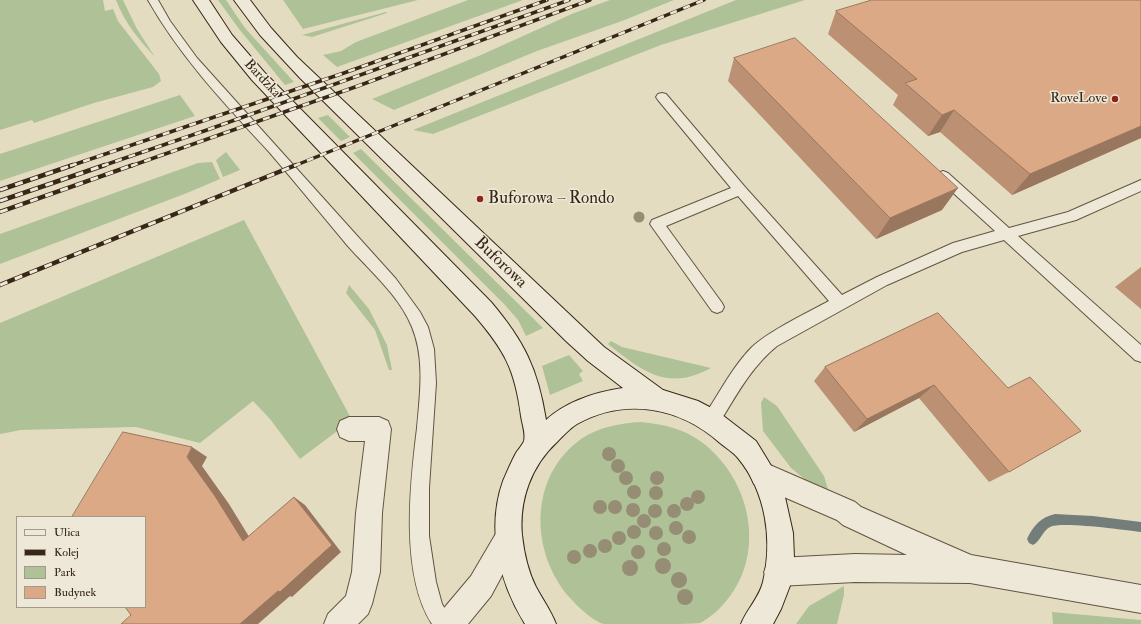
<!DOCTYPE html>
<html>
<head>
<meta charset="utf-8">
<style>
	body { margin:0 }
	#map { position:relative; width:1141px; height:624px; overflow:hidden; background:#e4dcc1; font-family:"IM FELL Double Pica",serif }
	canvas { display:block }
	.legend { position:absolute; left:16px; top:516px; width:130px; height:92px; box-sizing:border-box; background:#ede8d7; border:1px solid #a59a8a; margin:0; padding:5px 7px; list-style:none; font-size:12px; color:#382616 }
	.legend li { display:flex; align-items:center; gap:8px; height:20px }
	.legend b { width:20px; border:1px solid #a59a8a }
</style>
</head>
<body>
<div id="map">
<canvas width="1141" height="624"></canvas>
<ul class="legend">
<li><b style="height:5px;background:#ede8d7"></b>Ulica</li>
<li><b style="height:5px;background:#382616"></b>Kolej</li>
<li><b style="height:11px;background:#afc297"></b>Park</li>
<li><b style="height:11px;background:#dba986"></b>Budynek</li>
</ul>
</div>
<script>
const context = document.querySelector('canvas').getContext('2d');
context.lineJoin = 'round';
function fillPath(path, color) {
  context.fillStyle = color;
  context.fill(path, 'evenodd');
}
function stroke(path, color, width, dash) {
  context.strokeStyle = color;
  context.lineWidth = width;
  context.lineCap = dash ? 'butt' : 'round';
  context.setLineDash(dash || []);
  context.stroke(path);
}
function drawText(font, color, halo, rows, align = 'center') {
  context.font = font + ' "IM FELL Double Pica",serif';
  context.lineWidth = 3;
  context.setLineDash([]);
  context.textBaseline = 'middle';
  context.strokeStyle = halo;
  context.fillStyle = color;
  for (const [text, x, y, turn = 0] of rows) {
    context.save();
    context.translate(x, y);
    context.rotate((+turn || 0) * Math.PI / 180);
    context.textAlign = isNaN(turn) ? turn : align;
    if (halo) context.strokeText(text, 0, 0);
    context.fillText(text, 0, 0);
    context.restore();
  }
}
fillPath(new Path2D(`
	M 0,0 L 103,0 L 105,11 L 113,9 L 118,21 L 159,74 L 161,81 L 153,87 L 94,103 L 34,123 L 32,120 L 0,130 Z
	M 116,0 L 123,0 L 137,29 L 155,57 C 139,40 124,22 116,0 Z
	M 218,0 L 226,0 L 245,28 L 294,82 L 285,85 L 239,29 Z
	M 283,0 L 418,0 L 303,29 Z
	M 468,0 L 523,0 L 337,67 L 323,55 L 341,51 L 356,42 Z
	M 610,0 L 674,0 L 622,21 L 537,51 L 394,110 L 372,99 L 481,55 L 574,13 Z
	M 736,0 L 805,0 L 661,45 L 433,134 L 413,130 Z
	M 386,12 L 387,13 L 312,37 L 302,35 Z
	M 180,95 L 195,116 L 0,181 L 0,154 Z
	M 328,115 L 350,137 L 341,141 L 318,118 Z
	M 361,149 L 543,328 L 526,336 L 518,320 L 505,305 L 353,153 Z
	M 226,152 L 240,170 L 223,177 L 216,160 Z
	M 212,162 L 220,179 L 187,193 L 0,264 L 0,234 L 198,163 Z
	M 244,220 L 352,420 L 300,459 L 270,419 L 253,401 L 200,443 L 136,427 L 21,430 L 0,434 L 0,323 Z
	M 349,285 L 369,309 L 387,345 L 392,370 L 389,370 L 375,330 L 346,293 Z
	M 611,341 L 622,347 L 711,368 C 667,392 642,371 608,344 Z
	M 569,355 L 583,371 L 579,374 L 583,381 L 550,395 L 542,366 Z
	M 764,397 L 777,406 L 824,476 L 828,489 L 807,481 L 791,468 L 763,431 L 761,403 Z
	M 641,422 C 663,424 685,429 703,443 C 754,483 768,561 719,609 C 714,614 706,620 700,623 C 695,624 666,624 658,624 C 642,624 619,624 604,624 C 594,622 577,606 570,598 C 530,553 528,477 581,439 C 599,427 620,423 641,422 Z
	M 844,586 L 844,595 L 837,624 L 796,624 L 809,606 Z
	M 1052,612 L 1141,620 L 1141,624 L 1053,624 Z`), '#afc297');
fillPath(new Path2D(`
	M 1055,514 L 1093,516 L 1141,522 L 1141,532 C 1125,530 1061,521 1050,527 C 1042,531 1041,541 1033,545 L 1029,543 L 1027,539 C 1033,526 1041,517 1055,514 Z`), '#737e7b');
const service = new Path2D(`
	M 148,0 L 158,0 L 170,21 L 197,58 L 396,279 L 420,312 L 428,327 L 434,349 L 436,383 L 429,488 L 429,536 L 436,582 L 442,604 L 454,624 L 432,624 C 400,574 410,484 417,428 C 420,395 425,358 412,327 C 399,295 369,270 347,245 C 321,214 296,183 270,153 C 225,104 181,58 148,0 Z
	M 662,93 L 666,94 L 745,187 L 842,295 L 877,277 L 953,243 L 995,231 L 938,179 L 937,176 L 938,173 L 943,171 L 948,173 L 1009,228 L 1068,212 L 1141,180 L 1141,191 L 1076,220 L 1018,236 L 1141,345 L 1141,362 L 1135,360 L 1004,240 L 962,252 L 887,285 L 777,346 C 751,367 736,396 718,425 L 712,427 L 706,425 L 704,419 L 706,413 C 720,392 733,366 752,347 C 769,331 807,313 829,301 L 738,196 L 666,226 L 722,303 L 724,307 L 722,311 L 717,313 L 712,311 L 650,224 L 652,220 L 731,188 L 658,100 L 656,97 L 658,94 Z`);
const minor = new Path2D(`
	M 349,417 L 379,417 L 388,421 L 391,429 L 382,513 L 380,572 L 372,604 L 368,614 L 358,624 L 324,624 L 328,614 L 346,596 L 352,572 L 356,513 L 365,441 L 349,441 L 340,437 L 337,429 L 340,421 Z
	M 763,462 L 855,502 L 861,507 L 971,555 L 1141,585 L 1141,613 L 970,583 L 855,582 L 778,586 L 768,582 L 764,572 L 768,562 L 778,558 L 855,554 L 907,555 L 843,525 L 837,520 L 754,484 L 750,475 L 754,466 Z
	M 508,527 L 518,530 L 521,540 L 491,596 L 468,624 L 435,624 L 439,614 L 471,576 L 498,530 Z`);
const secondary = new Path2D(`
	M 193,0 L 209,0 L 232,35 L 264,72 L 491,302 C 524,341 538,369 546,420 C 567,401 596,392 623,388 L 588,361 L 566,341 L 300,78 L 260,35 L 234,0 L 250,0 L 271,28 L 297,57 L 604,347 L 663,390 L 698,401 L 717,411 L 756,441 L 770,464 L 785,497 L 793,533 L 794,558 L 791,583 L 781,609 L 773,624 L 741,624 C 747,609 759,598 763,582 C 773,540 766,492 738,458 C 733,452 726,448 720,443 C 680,407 625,397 577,424 C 569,429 563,436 557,442 C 531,466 519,500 522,535 C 524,553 528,571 536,587 C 543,600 551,611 556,624 L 525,624 C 499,582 486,529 503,481 C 507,472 511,462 516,453 C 518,450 523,444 524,441 C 526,434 522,423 521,416 C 515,370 505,351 475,316 L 252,80 L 221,42 Z`);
stroke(service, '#635441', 2);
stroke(minor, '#635441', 2);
stroke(secondary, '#382616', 2);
fillPath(service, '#ede8d7');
fillPath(minor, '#ede8d7');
fillPath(secondary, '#ede8d7');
const railFar1 = new Path2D(`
	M 70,166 L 344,73 L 547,0
	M 102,166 L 207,130 L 569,0
	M 131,166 L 358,86 L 590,0
	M 294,166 L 704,0`);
const rail = new Path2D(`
	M 0,190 L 73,165
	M 0,201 L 105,165
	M 0,212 L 133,165
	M 0,285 L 296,165`);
stroke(railFar1, '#382616', 3.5);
stroke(rail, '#382616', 4.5);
stroke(railFar1, '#ede8d7', 2.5, [7]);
stroke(rail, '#ede8d7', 3, [8]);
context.fillStyle = '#968d75';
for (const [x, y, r] of [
	[639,217,5.5],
	[609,454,7],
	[618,466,7],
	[626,478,7],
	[657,478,7],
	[634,492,7],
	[656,493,7],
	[698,497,7],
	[687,504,7],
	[600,507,7],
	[615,507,7],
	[633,510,7],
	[655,511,7],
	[674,511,7],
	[644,521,7],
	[676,528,7],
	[634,532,7],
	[656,533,7],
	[689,537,7],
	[619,538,7],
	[605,546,7],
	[664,549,7],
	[590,551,7],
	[638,552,7],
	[574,557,7],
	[663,566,8],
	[630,568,8],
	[679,580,8],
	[685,597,8]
]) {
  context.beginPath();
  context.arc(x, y, r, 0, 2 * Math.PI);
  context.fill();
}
fillPath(new Path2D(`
	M 836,11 L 1141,138 L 1012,195 L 940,132 L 928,136 L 893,105 L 898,95 L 828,34 Z
	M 734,58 L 942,210 L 876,239 L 728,81 Z
	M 1141,267 L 1141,309 L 1115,287 Z
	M 938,313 L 1009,472 L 989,482 L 919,398 L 854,432 L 814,381 L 825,367 Z`), '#bc9173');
fillPath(new Path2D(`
	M 954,110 L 940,132 L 928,136 L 942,115 Z
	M 1141,126 L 1141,138 L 1012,195 L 1030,174 Z
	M 958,188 L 942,210 L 876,239 L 890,218 Z
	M 934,385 L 919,398 L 854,432 L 867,419 Z
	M 192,447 L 207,457 L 202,466 L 229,504 L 256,548 L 243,541 L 187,457 Z
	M 294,497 L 305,505 L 341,552 L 292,597 L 290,596 L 258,624 L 240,624 Z`), '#99765e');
const building = new Path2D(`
	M 872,0 L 1141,0 L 1141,126 L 1030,174 L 954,110 L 942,115 L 905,83 L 917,79 L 836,11 Z
	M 795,38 L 958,188 L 890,218 L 734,58 Z
	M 938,313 L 1008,388 L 1030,377 L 1081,431 L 1009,472 L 934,385 L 867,419 L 825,367 Z
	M 123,432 L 192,447 L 187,457 L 215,496 L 243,541 L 294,497 L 332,545 L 280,592 L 278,591 L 240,624 L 121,624 L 131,615 L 125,607 L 145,607 L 145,517 L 72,517 Z`);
fillPath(building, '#dba986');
stroke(building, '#99765e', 1);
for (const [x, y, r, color] of [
	[1115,99,4,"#8f2418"],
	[480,199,4,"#8f2418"]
]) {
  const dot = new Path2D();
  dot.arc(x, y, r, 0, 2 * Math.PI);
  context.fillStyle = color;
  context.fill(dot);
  stroke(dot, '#ede8d7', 1.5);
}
drawText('14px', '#382616', '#ede8d7', [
	["Bardzka",262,79,47]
]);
drawText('14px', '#382616', '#ede8d7', [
	["RoveLove",1107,99]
], 'right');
drawText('17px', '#382616', '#ede8d7', [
	["Buforowa – Rondo",488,199]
], 'left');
drawText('17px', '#382616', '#ede8d7', [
	["Buforowa",500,263,44]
]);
</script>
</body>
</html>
